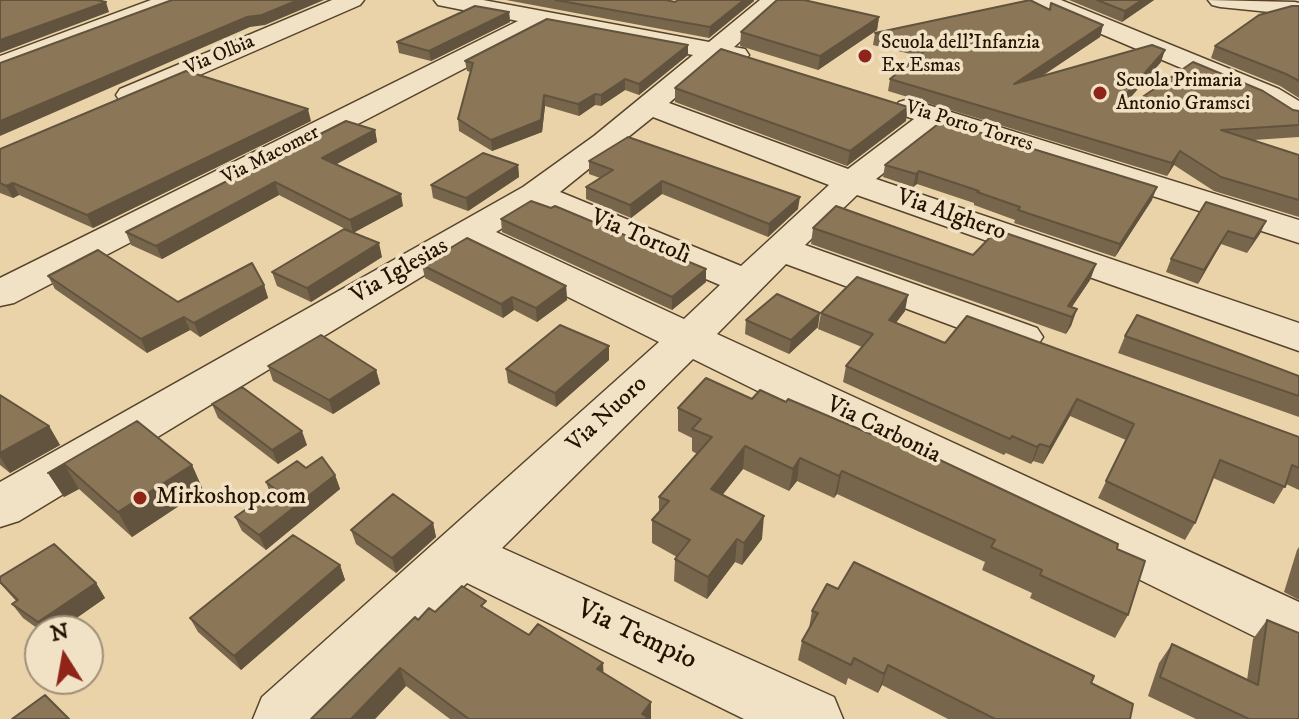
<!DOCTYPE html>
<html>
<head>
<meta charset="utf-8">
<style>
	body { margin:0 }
	#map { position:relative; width:1299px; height:719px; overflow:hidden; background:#ead3a8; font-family:"IM FELL DW Pica",serif }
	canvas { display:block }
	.north { position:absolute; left:24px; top:615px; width:80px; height:80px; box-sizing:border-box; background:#f1e2c6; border:2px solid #9f8f77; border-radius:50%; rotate:349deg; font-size:22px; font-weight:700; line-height:32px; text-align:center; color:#241301 }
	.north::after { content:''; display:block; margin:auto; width:28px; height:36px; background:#8f2418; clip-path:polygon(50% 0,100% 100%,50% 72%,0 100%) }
</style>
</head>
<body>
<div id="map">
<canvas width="1299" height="719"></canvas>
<div class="north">N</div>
</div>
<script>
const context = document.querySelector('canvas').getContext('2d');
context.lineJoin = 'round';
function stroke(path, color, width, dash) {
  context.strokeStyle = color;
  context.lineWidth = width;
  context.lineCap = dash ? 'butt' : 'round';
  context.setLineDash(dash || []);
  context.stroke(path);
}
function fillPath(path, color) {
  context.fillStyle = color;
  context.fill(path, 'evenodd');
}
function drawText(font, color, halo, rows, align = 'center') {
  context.font = font + ' "IM FELL DW Pica",serif';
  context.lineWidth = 7;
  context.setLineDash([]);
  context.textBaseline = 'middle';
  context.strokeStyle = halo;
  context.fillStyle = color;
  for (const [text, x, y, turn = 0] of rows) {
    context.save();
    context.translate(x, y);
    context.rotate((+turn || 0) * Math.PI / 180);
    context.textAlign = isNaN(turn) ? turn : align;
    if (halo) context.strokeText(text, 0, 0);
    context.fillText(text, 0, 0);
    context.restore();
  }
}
const minor = new Path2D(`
	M 151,0 L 184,0 L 180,5 L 0,73 L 0,56 Z
	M 332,0 L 364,0 L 360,5 L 140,101 L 130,104 L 120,101 L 116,95 L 120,89 Z
	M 434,0 L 483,0 L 709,42 L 760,0 L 786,0 L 734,47 L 745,49 L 749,55 L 745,61 L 736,63 L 719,60 L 669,103 L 848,169 L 914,119 L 899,114 L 894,108 L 899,102 L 909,99 L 1299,220 L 1299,243 L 941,128 L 876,179 L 1299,323 L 1299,351 L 857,195 L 805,245 L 1037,328 L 1043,337 L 1037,346 L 1022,350 L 1007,346 L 786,264 L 717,334 L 1299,602 L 1299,656 L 1278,648 L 693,359 L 502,548 L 834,697 L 843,719 L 744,719 L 467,583 L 330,719 L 253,719 L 262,697 L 659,342 L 469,248 L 19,521 L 0,527 L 0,482 L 523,187 L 594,136 L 693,55 L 546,26 L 14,303 L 0,306 L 0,278 L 518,21 L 438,5 ZM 653,117 L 829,185 L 741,266 L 560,192 ZM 537,207 L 720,285 L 684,319 L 496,232 Z
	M 1029,0 L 1061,0 L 1279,89 L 1299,101 L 1299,123 L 1288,120 L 1259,101 L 1033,5 Z
	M 1208,0 L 1295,2 L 1299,3 L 1299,15 L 1220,7 L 1212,5 Z`);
stroke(minor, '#56432b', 3);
fillPath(minor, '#f1e2c6');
fillPath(new Path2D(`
	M 506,0 L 666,0 L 675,2 L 754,1 L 709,38 Z
	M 1069,0 L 1154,0 L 1122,22 Z
	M 1051,3 L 1103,25 L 1100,37 L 1040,77 L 1161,62 L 1125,104 L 1128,107 L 1293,110 L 1299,111 L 1299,137 L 1254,140 L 1299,155 L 1299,217 L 1214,191 L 1174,165 L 1167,176 L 888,91 L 890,79 L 919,56 L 873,45 L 875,33 L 1049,10 Z
	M 1299,6 L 1299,98 L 1280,86 L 1211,58 L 1215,46 Z
	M 509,12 L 510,22 L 431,61 L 399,53 L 397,42 Z
	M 879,17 L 877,30 L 818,70 L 740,46 L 741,32 Z
	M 688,45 L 688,55 L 639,95 L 625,90 L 601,106 L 595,105 L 579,116 L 545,106 L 542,132 L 492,151 L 459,131 L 458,119 L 471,72 L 467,71 L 465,61 Z
	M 675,88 L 906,121 L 847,166 L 675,102 Z
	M 311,121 L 93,228 L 19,195 L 13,198 L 0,193 L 0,149 Z
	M 375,130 L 377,142 L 336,164 L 403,206 L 353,233 L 382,257 L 311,302 L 277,286 L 272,272 L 353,233 L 279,195 L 162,259 L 131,245 L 126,232 Z
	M 589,161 L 798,209 L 768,237 L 662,194 L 631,218 L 586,199 L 586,187 L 600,178 L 589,174 Z
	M 518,165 L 519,177 L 468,211 L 433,198 L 431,185 Z
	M 885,165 L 1152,200 L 1115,257 L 1014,223 L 1015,220 L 974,205 L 974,203 L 917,184 L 913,187 L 883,177 Z
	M 1206,202 L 1266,221 L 1247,253 L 1221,244 L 1198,284 L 1166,272 L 1171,259 Z
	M 551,208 L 706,282 L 672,310 L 502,232 L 501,219 Z
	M 813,228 L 973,255 L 1096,264 L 1090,280 L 1072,307 L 1077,309 L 1071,326 L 1066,334 L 811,244 Z
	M 422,265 L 566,286 L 567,300 L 537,322 L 514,310 L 503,318 L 425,278 Z
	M 48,276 L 178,302 L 264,285 L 268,298 L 200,337 L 190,330 L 147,353 L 55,289 Z
	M 905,311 L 896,323 L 945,343 L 1299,437 L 1299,490 L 1286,484 L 1274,504 L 1213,478 L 1195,523 L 1185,540 L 1098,498 L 1126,440 L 1070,416 L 1043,464 L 1033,461 L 1031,464 L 1006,453 L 1004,455 L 843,382 L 846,366 L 862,347 L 818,329 L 821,313 Z
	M 746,320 L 818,327 L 789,354 L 745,334 Z
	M 1125,336 L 1299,376 L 1299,417 L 1118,353 Z
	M 609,360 L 556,407 L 508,383 L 506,369 Z
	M 268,366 L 376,370 L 380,384 L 333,414 L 273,381 Z
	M 0,395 L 49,426 L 60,445 L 10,473 L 0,465 Z
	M 752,399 L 1117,549 L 1128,615 L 1115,638 L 1030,598 L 1032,593 L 982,570 L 985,562 L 837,494 L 834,498 L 797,481 L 789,491 L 743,469 L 722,495 L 762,539 L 742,565 L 735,562 L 707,599 L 674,581 L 675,559 L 677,557 L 652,543 L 652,520 L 659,513 L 659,497 L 697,454 L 692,451 L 692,438 L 678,431 L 678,408 Z
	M 212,404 L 307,445 L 278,464 L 218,418 Z
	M 137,421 L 192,465 L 203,490 L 132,537 L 79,489 L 64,497 L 48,473 Z
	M 306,468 L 335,475 L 340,489 L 266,550 L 242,531 L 235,517 L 270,493 L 266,482 Z
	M 433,523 L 436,537 L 396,573 L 356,544 L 351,530 Z
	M 1299,547 L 1299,600 L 1284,592 L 1297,550 Z
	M 340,565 L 345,580 L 241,670 L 198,632 L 190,618 Z
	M 0,577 L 96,583 L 105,598 L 58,631 L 41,631 L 23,618 L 12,604 L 16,601 L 0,583 Z
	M 838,589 L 1091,683 L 1130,719 L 948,719 L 882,685 L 878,693 L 848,678 L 846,685 L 798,660 L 802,641 L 809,628 L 812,611 Z
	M 488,610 L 529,635 L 604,673 L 651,719 L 450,719 L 406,686 L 375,719 L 418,620 L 435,612 Z
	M 1267,620 L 1299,719 L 1196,719 L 1148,696 L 1159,663 L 1172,644 L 1247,680 L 1253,639 Z`), '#78664c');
fillPath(new Path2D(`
	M 298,0 L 324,0 L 265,25 L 250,27 L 0,136 L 0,121 L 247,17 Z
	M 744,0 L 754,0 L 754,1 L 709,38 L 710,27 Z
	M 1142,0 L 1154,0 L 1122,22 L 1125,11 Z
	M 106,2 L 109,12 L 0,53 L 0,40 Z
	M 509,12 L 510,22 L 431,61 L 429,51 Z
	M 879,17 L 877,30 L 818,70 L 820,56 Z
	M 1103,25 L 1100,37 L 1011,97 L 1014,84 Z
	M 688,45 L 688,55 L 639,95 L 639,84 Z
	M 1165,50 L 1161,62 L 1117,113 L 1121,100 Z
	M 625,79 L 625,90 L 601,106 L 601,95 Z
	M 595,94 L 595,105 L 579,116 L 578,104 Z
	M 544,95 L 545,106 L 542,132 L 492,151 L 491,140 Z
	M 908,107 L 906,121 L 847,166 L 850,151 Z
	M 308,109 L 311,121 L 93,228 L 87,215 Z
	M 375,130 L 377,142 L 326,170 L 322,158 Z
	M 1180,151 L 1174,165 L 1167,176 L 1172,163 Z
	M 518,165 L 519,177 L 468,211 L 466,198 Z
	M 919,171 L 917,184 L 913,187 L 916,174 Z
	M 662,181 L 662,194 L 631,218 L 630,205 Z
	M 275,182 L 279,195 L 162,259 L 156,246 Z
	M 13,183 L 19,195 L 13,198 L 6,186 Z
	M 1157,187 L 1152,200 L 1115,257 L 1120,244 Z
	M 401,194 L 403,206 L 353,233 L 350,220 Z
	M 800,197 L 798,209 L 768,237 L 769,224 Z
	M 1266,221 L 1260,234 L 1247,253 L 1254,239 Z
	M 1228,231 L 1221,244 L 1198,284 L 1204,270 Z
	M 379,243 L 382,257 L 311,302 L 307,288 Z
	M 1096,264 L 1090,280 L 1066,315 L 1068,306 Z
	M 706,269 L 706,282 L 672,310 L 672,297 Z
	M 264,285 L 268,298 L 200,337 L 194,323 Z
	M 566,286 L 567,300 L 537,322 L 536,308 Z
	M 908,295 L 905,311 L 885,336 L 889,320 Z
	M 512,297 L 514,310 L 503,318 L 501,304 Z
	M 1077,309 L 1071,326 L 1066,334 L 1072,317 Z
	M 820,313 L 818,327 L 789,354 L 791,340 Z
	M 184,317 L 190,330 L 147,353 L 141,339 Z
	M 609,346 L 609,360 L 556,407 L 555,393 Z
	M 376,370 L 380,384 L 333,414 L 329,400 Z
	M 1077,399 L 1070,416 L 1043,464 L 1050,447 Z
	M 49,426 L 60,445 L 10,473 L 0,457 L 0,453 Z
	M 302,431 L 307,445 L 278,464 L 272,450 Z
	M 1040,444 L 1033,461 L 1031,464 L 1037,447 Z
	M 745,446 L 743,469 L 709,512 L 711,489 Z
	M 800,458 L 797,481 L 789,491 L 793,469 Z
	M 64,464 L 79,489 L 64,497 L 48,473 Z
	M 192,465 L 203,490 L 132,537 L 118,512 Z
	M 842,471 L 837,494 L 834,498 L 839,476 Z
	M 335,475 L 340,489 L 266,550 L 259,535 Z
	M 764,516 L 762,539 L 742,565 L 744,543 Z
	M 433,523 L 436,537 L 396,573 L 392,558 Z
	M 737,539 L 735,562 L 707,599 L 708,577 Z
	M 340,565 L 345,580 L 241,670 L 234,656 Z
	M 96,583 L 105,598 L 58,631 L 45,631 L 38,622 Z
	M 603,663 L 604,681 L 597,669 Z
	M 888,665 L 882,685 L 878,693 L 884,674 Z
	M 400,668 L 406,686 L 375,719 L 351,719 Z
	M 651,702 L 651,719 L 642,714 Z`), '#61533e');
const building = new Path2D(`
	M 0,0 L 97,0 L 106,2 L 0,40 Z
	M 172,0 L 298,0 L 262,15 L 247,17 L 0,121 L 0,63 Z
	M 555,0 L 666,0 L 675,2 L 678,0 L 744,0 L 710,27 Z
	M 777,0 L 804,0 L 879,17 L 820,56 L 741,32 Z
	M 1030,0 L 1050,10 L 1051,3 L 1103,25 L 1014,84 L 1152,45 L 1165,50 L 1121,100 L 1128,107 L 1193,62 L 1263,91 L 1293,110 L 1299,111 L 1299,125 L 1221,130 L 1299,155 L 1299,200 L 1221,177 L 1180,151 L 1172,163 L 890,79 L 931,46 L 875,33 Z
	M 1097,0 L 1142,0 L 1125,11 Z
	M 475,6 L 509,12 L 429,51 L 397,42 Z
	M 1292,6 L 1299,6 L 1299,81 L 1286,74 L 1215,46 L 1259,15 Z
	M 547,19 L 688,45 L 639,84 L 625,79 L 601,95 L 595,94 L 578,104 L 544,95 L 541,120 L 491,140 L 458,119 L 473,63 L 465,61 Z
	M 721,49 L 908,107 L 850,151 L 675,88 Z
	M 186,71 L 308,109 L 87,215 L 13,183 L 6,186 L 0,183 L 0,149 Z
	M 346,121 L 375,130 L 322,158 L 401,194 L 350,220 L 275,182 L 156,246 L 126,232 Z
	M 942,121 L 1157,187 L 1120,244 L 1018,210 L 1020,207 L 977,192 L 979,191 L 919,171 L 916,174 L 885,165 Z
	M 628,137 L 800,197 L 769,224 L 662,181 L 630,205 L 586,187 L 613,170 L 589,161 Z
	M 483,153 L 518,165 L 466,198 L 431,185 Z
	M 531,201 L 551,208 L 555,206 L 706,269 L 672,297 L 501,219 Z
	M 1206,202 L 1266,221 L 1254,239 L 1228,231 L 1204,270 L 1171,259 Z
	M 836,206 L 973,255 L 997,230 L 1096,264 L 1068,306 L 1077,309 L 1072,317 L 813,228 Z
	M 344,229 L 379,243 L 307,288 L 272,272 Z
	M 467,238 L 566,286 L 536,308 L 512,297 L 501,304 L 422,265 Z
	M 98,250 L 178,302 L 252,263 L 264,285 L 194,323 L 184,317 L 141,339 L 48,276 Z
	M 857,277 L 908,295 L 889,320 L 945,343 L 967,316 L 1299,437 L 1299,468 L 1292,465 L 1285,487 L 1220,460 L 1195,523 L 1106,481 L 1134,424 L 1077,399 L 1050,447 L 1040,444 L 1037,447 L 1012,436 L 1010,439 L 846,366 L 873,334 L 821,313 Z
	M 777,294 L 820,313 L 791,340 L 746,320 Z
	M 1137,315 L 1299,376 L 1299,396 L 1125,336 Z
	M 560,325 L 609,346 L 555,393 L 506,369 Z
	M 321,335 L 376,370 L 329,400 L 268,366 Z
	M 706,378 L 752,399 L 760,390 L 786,402 L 788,399 L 904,448 L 906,444 L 1118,544 L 1117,549 L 1145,561 L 1128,615 L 1040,575 L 1042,570 L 991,547 L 995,540 L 842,471 L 839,476 L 800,458 L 793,469 L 745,446 L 711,489 L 764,516 L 744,543 L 737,539 L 708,577 L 675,559 L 690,540 L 652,520 L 669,501 L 659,497 L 712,437 L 692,429 L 701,419 L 678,408 Z
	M 242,387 L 302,431 L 272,450 L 212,404 Z
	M 0,395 L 49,426 L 0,453 Z
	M 137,421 L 192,465 L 118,512 L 64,464 L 48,473 Z
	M 322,457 L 335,475 L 259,535 L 235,517 L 275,489 L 266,482 L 297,461 L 306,468 Z
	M 393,494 L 433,523 L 392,558 L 351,530 Z
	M 293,535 L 340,565 L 234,656 L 190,618 Z
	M 54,544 L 96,583 L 38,622 L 12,604 L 18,600 L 0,582 L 0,577 Z
	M 854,562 L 1094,676 L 1091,683 L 1133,704 L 1130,719 L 995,719 L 888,665 L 884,674 L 854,658 L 851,665 L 802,641 L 818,613 L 812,611 L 827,584 L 838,589 Z
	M 462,586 L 486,601 L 481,606 L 529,635 L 538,624 L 603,663 L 597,669 L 651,702 L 642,714 L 650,719 L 469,719 L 400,668 L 351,719 L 311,719 L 415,617 L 418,620 L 429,608 L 435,612 Z
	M 1267,620 L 1299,633 L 1299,719 L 1249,719 L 1160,677 L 1172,644 L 1258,685 Z
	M 45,695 L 69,719 L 12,719 Z`);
fillPath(building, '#8b7758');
stroke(building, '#61533e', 2);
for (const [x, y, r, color] of [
	[865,56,8,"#8f2418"],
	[1100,93,8,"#8f2418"],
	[140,498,8,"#8f2418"]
]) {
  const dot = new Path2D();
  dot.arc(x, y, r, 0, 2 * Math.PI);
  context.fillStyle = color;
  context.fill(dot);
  stroke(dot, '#f1e2c6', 3);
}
drawText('20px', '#241301', '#f1e2c6', [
	["Scuola dell'Infanzia",881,44],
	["Ex Esmas",881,67],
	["Scuola Primaria",1116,82],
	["Antonio Gramsci",1116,105]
], 'left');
drawText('20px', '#241301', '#f1e2c6', [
	["Via Olbia",220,56,-23],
	["Via Porto Torres",969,127,17],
	["Via Macomer",271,156,-27]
]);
drawText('24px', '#241301', '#f1e2c6', [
	["Via Alghero",951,216,19],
	["Via Tortolì",640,238,23],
	["Via Iglesias",400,272,-30],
	["Via Nuoro",608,415,-43],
	["Via Carbonia",883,431,26]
]);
drawText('24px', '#241301', '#f1e2c6', [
	["Mirkoshop.com",156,498]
], 'left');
drawText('28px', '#241301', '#f1e2c6', [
	["Via Tempio",636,636,25]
]);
</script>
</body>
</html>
